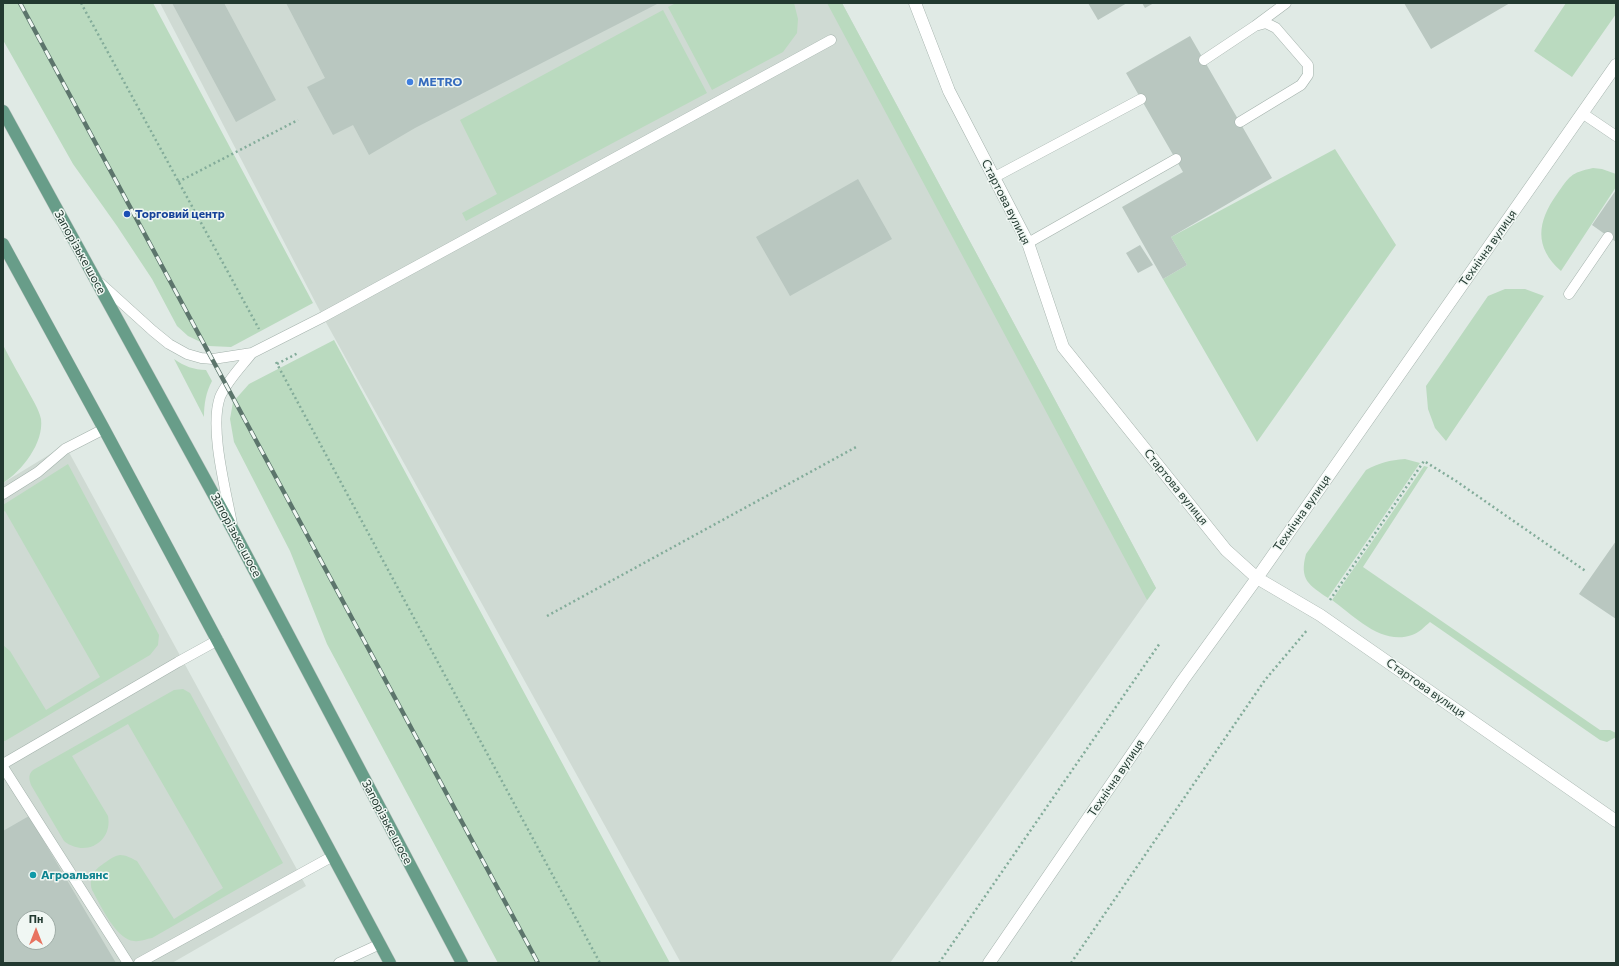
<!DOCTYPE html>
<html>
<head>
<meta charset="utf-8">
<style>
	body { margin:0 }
	#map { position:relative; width:1619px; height:966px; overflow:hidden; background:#e0eae5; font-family:Commissioner,sans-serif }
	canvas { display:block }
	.frame { position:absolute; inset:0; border:4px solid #223930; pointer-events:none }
	.north { position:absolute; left:16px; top:910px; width:40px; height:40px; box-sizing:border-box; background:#f0f7f3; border:1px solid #9eaba5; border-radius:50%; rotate:0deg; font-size:11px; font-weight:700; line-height:16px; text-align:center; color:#223930 }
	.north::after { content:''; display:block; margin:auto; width:14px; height:18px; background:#e87360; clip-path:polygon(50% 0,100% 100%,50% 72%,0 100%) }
</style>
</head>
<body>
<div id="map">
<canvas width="1619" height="966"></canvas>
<div class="frame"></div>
<div class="north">Пн</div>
</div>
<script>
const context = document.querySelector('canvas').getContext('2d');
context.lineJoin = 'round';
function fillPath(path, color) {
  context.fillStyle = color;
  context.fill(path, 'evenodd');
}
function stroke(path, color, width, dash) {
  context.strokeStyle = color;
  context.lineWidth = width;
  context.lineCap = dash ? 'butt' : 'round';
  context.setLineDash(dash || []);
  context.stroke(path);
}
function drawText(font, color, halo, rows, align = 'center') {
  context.font = font + ' Commissioner,sans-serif';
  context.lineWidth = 3;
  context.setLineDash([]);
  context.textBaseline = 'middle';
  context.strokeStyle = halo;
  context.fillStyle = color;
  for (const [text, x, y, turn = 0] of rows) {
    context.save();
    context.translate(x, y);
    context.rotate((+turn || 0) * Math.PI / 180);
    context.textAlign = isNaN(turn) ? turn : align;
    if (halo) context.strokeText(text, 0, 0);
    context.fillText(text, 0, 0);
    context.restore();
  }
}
fillPath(new Path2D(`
	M 160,3 L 842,3 L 1156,588 L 890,963 L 681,963 L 323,317 Z
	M 65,445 L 306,886 L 172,963 L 3,963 L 3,483 ZM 24,918 L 48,918 L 48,942 L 24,942 Z`), '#cfdad3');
fillPath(new Path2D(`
	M 3,3 L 153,3 L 313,303 L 231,347 L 209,346 L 188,336 L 177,326 L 152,279 L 117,226 L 73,164 L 3,40 Z
	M 676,3 L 794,3 L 798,19 L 797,33 L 783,52 L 712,90 L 668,7 Z
	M 827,3 L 842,3 L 1156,588 L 1147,600 Z
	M 1566,3 L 1616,3 L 1616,14 L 1572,77 L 1534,51 Z
	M 663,10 L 707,93 L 466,221 L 462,213 L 497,194 L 460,120 Z
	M 1335,149 L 1396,245 L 1257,442 L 1163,279 L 1187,265 L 1171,237 Z
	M 1593,168 L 1602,169 L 1616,174 L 1616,187 L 1561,271 C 1534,247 1537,222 1557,194 C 1570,176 1570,173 1593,168 Z
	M 1505,289 L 1525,289 L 1544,296 L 1446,441 L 1435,428 L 1428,409 L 1426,386 L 1488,296 Z
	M 334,340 L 670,963 L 498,963 L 327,644 L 290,551 L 234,442 L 230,419 L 233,402 L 249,384 Z
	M 3,345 C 11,361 20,376 28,391 C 33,400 39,410 41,419 C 44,443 22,471 3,483 Z
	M 174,359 C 184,366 194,370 206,370 L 212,381 C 206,392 204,404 204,417 Z
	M 1405,459 L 1420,463 L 1328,598 C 1309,585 1299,580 1306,554 L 1366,470 C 1379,463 1390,460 1405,459 Z
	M 68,464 L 159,635 L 158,645 L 150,655 L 5,741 L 3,741 L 3,645 L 10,651 L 46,710 L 100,677 L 5,511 L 3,512 L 3,505 Z
	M 1424,466 L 1428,467 L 1363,567 L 1600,730 L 1610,730 L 1616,733 L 1616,737 L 1607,742 L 1600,740 L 1430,622 C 1424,627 1419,633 1412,635 C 1382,646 1354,616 1332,600 Z
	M 183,689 L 190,693 L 283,863 L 152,938 C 146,939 140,942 134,941 C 116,940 100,904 92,890 C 88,876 95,869 106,862 C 110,859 114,856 120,855 C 126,855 131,858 137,861 L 174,919 L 223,888 L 128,724 L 72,756 L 108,816 C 113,842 85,858 64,841 L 31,785 C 29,779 28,775 33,770 L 174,690 Z`), '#badabf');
fillPath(new Path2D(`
	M 172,3 L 224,3 L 276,100 L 236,122 Z
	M 286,3 L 659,3 L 415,128 L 369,155 L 353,125 L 333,135 L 307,87 L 325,78 Z
	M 1088,3 L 1127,3 L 1098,20 Z
	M 1142,3 L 1154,3 L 1145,8 Z
	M 1404,3 L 1510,3 L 1431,49 Z
	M 1190,36 L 1272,178 L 1171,237 L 1187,265 L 1163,279 L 1122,207 L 1183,172 L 1126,73 Z
	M 858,179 L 892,239 L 790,296 L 756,237 Z
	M 1616,190 L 1616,242 L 1592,225 Z
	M 1140,245 L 1153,265 L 1138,273 L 1126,253 Z
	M 1616,541 L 1616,619 L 1579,594 Z
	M 29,816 L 116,963 L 3,963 L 3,831 ZM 24,918 L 48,918 L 48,942 L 24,942 Z`), '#b9c7c0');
const lane = new Path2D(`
	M 1204,60 L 1255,26 L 1286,3
	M 1582,113 L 1616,136
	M 1240,122 L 1301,85 L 1308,75 L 1308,65 L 1276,28 L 1266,23 L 1255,26
	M 993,178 L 1141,99
	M 1028,243 L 1176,159
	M 100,283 L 153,331 L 169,344 L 187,354 L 201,358 L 213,359 L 252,353 L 323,317 L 831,40
	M 1569,294 L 1608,237
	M 3,494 L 38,472 L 65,449 L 104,429
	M 232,524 C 226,491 209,428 220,397 C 227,381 241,367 252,353
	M 3,764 L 178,662 L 218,640
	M 3,767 L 128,963
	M 139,963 L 333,856
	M 339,963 L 380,944`);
const street = new Path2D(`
	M 915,3 L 949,91 L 1028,243 L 1063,347 L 1226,550 L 1257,578 L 1320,615 L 1616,821
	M 989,963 L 1183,680 L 1257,578 L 1616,65`);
const primary = new Path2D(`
	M 3,111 L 233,530 L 462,963
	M 3,244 L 104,429 L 390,963`);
stroke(lane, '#a3b1ab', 11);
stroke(street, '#a3b1ab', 13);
stroke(primary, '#bdc4c1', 13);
stroke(new Path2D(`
	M 81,3 L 259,329
	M 178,182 L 298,120
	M 276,362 L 600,963
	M 277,364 L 298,353
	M 1330,600 L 1424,461 L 1456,481 L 1587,572
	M 547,616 L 858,446
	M 939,963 L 1160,643
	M 1071,963 L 1265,680 L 1308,629`), '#83ac9a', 2.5, [2, 3]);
stroke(lane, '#fff', 10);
stroke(street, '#fff', 12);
stroke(primary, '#689d89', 12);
const rail = new Path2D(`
	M 20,3 L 538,963`);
stroke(rail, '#5c756c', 4.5);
stroke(rail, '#f0f7f3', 3, [9]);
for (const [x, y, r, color] of [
	[410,82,4,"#3f7fe0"],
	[127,214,4,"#1a4fb4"],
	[33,875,4,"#0f9aa8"]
]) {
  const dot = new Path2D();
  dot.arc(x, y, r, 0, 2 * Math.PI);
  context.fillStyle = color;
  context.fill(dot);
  stroke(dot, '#f0f7f3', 1.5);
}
drawText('bold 12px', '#366cbe', '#f0f7f3', [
	["METRO",418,82]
], 'left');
drawText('12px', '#223930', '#f0f7f3', [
	["Стартова вулиця",1006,202,63],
	["Технічна вулиця",1488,248,-55],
	["Запорізьке шосе",80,252,61],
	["Стартова вулиця",1176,487,51],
	["Технічна вулиця",1302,513,-55],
	["Запорізьке шосе",236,535,62],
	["Стартова вулиця",1426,688,35],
	["Технічна вулиця",1116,778,-56],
	["Запорізьке шосе",387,822,62]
]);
drawText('bold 12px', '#164399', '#f0f7f3', [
	["Торговий центр",135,214]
], 'left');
drawText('bold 12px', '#0d838f', '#f0f7f3', [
	["Агроальянс",41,875]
], 'left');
</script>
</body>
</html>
